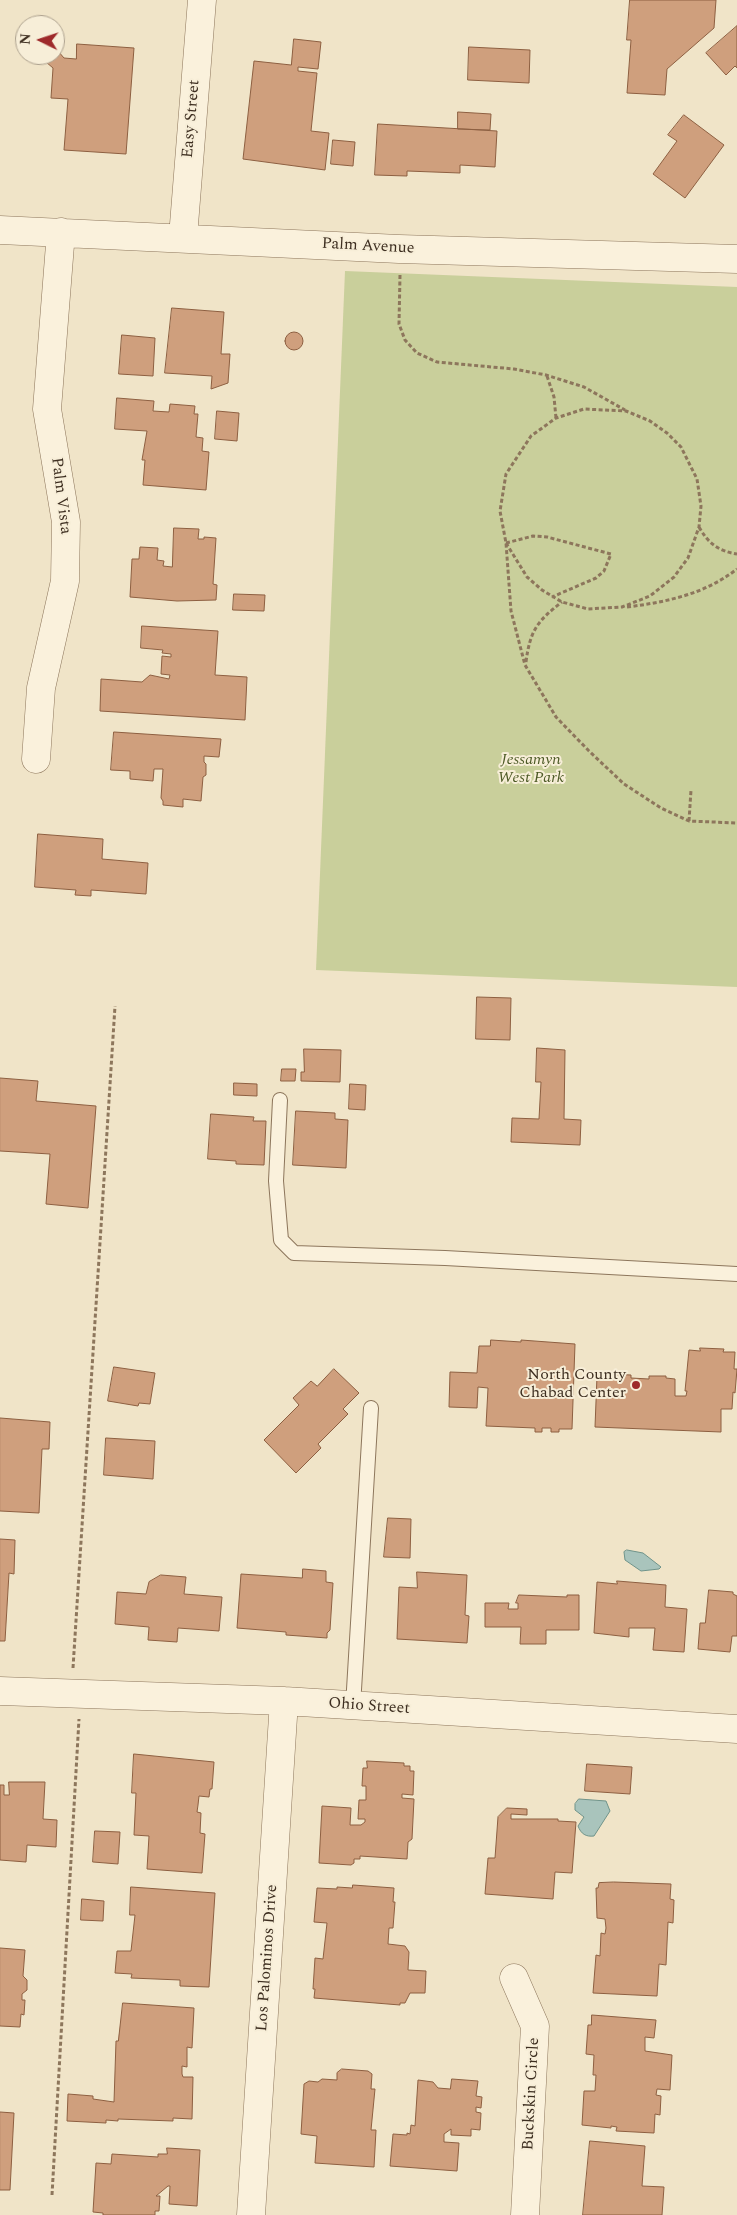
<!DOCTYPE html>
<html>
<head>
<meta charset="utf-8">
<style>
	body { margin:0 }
	#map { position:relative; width:737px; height:2215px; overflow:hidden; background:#f0e4c8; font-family:Spectral,serif }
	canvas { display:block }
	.north { position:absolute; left:15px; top:15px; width:50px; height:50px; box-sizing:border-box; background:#f7eed8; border:1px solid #ada18e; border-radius:50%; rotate:274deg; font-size:14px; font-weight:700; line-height:20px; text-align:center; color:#3d2e20 }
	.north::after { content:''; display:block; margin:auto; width:18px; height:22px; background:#9e2a2b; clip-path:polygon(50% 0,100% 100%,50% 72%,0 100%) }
</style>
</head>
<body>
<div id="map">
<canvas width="737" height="2215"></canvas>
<div class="north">N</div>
</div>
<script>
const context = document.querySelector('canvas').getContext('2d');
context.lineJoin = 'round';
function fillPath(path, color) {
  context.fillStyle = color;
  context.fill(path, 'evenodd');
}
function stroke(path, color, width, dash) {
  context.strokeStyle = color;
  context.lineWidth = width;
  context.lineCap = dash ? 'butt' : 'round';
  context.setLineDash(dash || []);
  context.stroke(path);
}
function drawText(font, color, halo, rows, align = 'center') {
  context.font = font + ' Spectral,serif';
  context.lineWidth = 4;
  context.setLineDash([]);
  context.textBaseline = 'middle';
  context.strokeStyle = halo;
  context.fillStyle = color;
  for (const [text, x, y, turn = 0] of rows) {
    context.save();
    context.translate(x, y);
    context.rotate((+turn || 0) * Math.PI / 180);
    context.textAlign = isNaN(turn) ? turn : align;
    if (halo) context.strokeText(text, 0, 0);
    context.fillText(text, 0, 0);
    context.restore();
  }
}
fillPath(new Path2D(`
	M 345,271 L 737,287 L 737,987 L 316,970 Z`), '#c9cf9b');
const water = new Path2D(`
	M 627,1550 L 643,1553 L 661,1567 L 659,1569 L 641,1571 L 625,1560 L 624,1552 Z
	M 579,1799 L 606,1801 L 610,1811 L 594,1836 C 586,1837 581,1834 578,1826 L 584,1817 L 575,1810 L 575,1804 Z`);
fillPath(water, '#a9c4bc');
stroke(water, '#6f938a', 1);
const building = new Path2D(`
	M 630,0 L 716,0 L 714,28 L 667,69 L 665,95 L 627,93 L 631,40 L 627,40 Z
	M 737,26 L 737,68 L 735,66 L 726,75 L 706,53 Z
	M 294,39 L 321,42 L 318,69 L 298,67 L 298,71 L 317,73 L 311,131 L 329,133 L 325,170 L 243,159 L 254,61 L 291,65 Z
	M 77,44 L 134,48 L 126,154 L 64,150 L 68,99 L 51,98 L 53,68 L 46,62 L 47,55 L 55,55 L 55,51 L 58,51 L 64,58 L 76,59 Z
	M 469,47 L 530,50 L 529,83 L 468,80 Z
	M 458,112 L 491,114 L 490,130 L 458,129 Z
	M 684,115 L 724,145 L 685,198 L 653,174 L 677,141 L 668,135 Z
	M 378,124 L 497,131 L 495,167 L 460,165 L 460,173 L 407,171 L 407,176 L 375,175 Z
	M 333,140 L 355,142 L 353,166 L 331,164 Z
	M 172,308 L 224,312 L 221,354 L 230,354 L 228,383 L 211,389 L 212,376 L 165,373 Z
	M285 341a9 9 0 1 1 18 0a9 9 0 1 1-18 0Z
	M 122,335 L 155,338 L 153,376 L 119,374 Z
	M 117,398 L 154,401 L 153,411 L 169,412 L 170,404 L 195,406 L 194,414 L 198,414 L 196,437 L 203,438 L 202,451 L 209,452 L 206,490 L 143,485 L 145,460 L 142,460 L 147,431 L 115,429 Z
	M 217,411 L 239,413 L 237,441 L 215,439 Z
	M 174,528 L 199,529 L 198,539 L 204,539 L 204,537 L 216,538 L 213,584 L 217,585 L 216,600 L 177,601 L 130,597 L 132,559 L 139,559 L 140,547 L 158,548 L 157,560 L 164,561 L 163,566 L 172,567 Z
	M 234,594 L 265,595 L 264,611 L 233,610 Z
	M 142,626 L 218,631 L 215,675 L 247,677 L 245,720 L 100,711 L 101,679 L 142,682 L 150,675 L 169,679 L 170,675 L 161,674 L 162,656 L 171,657 L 171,654 L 162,653 L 163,650 L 141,648 Z
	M 114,732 L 221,739 L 219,757 L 204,756 L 204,762 L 206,764 L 206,775 L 203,777 L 201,801 L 183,799 L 183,807 L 163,805 L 163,801 L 161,798 L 163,769 L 154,769 L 153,781 L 130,779 L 130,771 L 111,770 Z
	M 38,834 L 103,839 L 102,859 L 148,863 L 146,894 L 91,890 L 91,896 L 75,895 L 76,890 L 35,887 Z
	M 477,997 L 511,998 L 510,1040 L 476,1039 Z
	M 537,1048 L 565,1050 L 564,1119 L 581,1120 L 580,1145 L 511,1142 L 512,1118 L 539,1119 L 541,1082 L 536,1082 Z
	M 304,1049 L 341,1050 L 340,1082 L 301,1081 L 301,1072 L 304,1072 Z
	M 282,1069 L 296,1069 L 295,1081 L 281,1081 Z
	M 0,1078 L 38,1081 L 36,1101 L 96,1106 L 88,1208 L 46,1204 L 50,1154 L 0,1151 Z
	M 234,1083 L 257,1084 L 257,1096 L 234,1095 Z
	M 350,1084 L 366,1085 L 365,1110 L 349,1109 Z
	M 296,1111 L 335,1113 L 335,1119 L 348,1120 L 346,1168 L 293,1165 Z
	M 211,1114 L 254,1117 L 253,1121 L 266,1121 L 264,1165 L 236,1164 L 236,1161 L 208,1159 Z
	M 491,1340 L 521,1342 L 521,1340 L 575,1344 L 572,1429 L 559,1429 L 559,1432 L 551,1432 L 551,1428 L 542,1428 L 542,1432 L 535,1432 L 535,1428 L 486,1426 L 488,1388 L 478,1387 L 477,1408 L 449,1407 L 450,1372 L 477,1373 L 479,1346 L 490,1346 Z
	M 700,1348 L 724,1349 L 723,1352 L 735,1352 L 734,1369 L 737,1369 L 735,1393 L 733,1392 L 732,1409 L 721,1409 L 721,1432 L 595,1427 L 597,1376 L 606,1377 L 606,1374 L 631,1375 L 631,1378 L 649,1379 L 649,1376 L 666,1376 L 666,1378 L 675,1379 L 675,1396 L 686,1396 L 687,1391 L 685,1391 L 689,1350 L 700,1351 Z
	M 114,1367 L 155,1373 L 150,1404 L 139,1403 L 138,1406 L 108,1401 Z
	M 334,1369 L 359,1393 L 343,1409 L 348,1414 L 318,1444 L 321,1448 L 296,1473 L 264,1440 L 299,1405 L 293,1398 L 311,1381 L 317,1386 Z
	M 0,1418 L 50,1422 L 49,1449 L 42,1449 L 39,1513 L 0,1511 Z
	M 106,1438 L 155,1441 L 153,1479 L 104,1475 Z
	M 388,1518 L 411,1519 L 410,1558 L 384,1557 Z
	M 0,1539 L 15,1540 L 14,1574 L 9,1573 L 5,1641 L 0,1641 Z
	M 303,1569 L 326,1571 L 326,1582 L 333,1583 L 330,1630 L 327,1633 L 327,1638 L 286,1635 L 286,1632 L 237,1628 L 241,1574 L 302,1578 Z
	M 417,1572 L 467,1575 L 465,1615 L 469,1616 L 467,1643 L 397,1639 L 399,1587 L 417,1588 Z
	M 161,1575 L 186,1577 L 184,1594 L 222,1597 L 219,1631 L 178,1628 L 177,1642 L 148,1640 L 149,1627 L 115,1624 L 117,1592 L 146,1594 L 149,1582 Z
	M 617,1581 L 666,1585 L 665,1607 L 687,1609 L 684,1652 L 653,1650 L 655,1628 L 629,1628 L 629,1637 L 594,1633 L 597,1582 L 617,1584 Z
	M 709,1590 L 733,1592 L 733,1594 L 737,1596 L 737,1636 L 732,1636 L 730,1652 L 698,1649 L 700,1623 L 705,1623 Z
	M 519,1595 L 567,1597 L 567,1595 L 579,1595 L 579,1630 L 546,1630 L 546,1644 L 520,1644 L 521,1627 L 485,1627 L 485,1603 L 509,1603 L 508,1609 L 518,1609 L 518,1603 L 516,1603 Z
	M 134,1754 L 214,1762 L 212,1789 L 210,1789 L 209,1797 L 199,1796 L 198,1805 L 197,1812 L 201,1813 L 200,1833 L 205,1834 L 202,1873 L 147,1869 L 149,1836 L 134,1835 L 136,1793 L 132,1793 Z
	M 367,1761 L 404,1763 L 404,1766 L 410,1766 L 410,1771 L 414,1771 L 413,1795 L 402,1794 L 402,1798 L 414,1799 L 412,1839 L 408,1842 L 407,1859 L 360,1856 L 360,1859 L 354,1859 L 354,1863 L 351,1865 L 319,1863 L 322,1806 L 351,1808 L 350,1825 L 361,1825 L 365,1822 L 365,1819 L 358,1819 L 359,1800 L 366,1800 L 366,1786 L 362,1786 L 363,1768 L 367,1768 Z
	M 587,1764 L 632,1767 L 630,1794 L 585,1791 Z
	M 9,1782 L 45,1782 L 43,1819 L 57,1820 L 56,1847 L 27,1845 L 26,1862 L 0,1860 L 0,1785 L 4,1785 L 4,1795 L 9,1795 Z
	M 507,1808 L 527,1809 L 527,1815 L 511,1814 L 511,1819 L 558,1819 L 558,1821 L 576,1822 L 572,1873 L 555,1872 L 553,1899 L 485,1894 L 488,1858 L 495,1858 L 498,1817 Z
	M 95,1831 L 120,1832 L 118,1864 L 93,1862 Z
	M 614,1882 L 671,1884 L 670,1899 L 674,1900 L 673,1923 L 668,1922 L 666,1965 L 659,1964 L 657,1996 L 593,1993 L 596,1955 L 600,1956 L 601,1933 L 605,1934 L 606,1928 L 605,1919 L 597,1918 L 596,1888 L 598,1888 L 599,1883 Z
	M 353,1885 L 394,1888 L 393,1902 L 395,1902 L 393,1928 L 389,1928 L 388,1944 L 405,1946 L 409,1952 L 408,1970 L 426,1971 L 425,1993 L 410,1993 L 405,2003 L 400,2003 L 400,2005 L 314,1998 L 315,1989 L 313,1989 L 315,1958 L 323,1959 L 327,1923 L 314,1922 L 317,1888 L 337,1889 L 337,1887 L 352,1888 Z
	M 131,1887 L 215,1893 L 209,1987 L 180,1986 L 180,1980 L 131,1978 L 132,1974 L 115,1973 L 117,1951 L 131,1951 L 135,1915 L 130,1915 Z
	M 82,1899 L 104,1901 L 103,1921 L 81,1920 Z
	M 0,1948 L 25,1950 L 23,1976 L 27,1980 L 27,1990 L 22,1994 L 22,2000 L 25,2000 L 24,2015 L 21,2014 L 20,2027 L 0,2026 Z
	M 123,2003 L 194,2008 L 192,2048 L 187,2047 L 187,2067 L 182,2066 L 182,2074 L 183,2077 L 193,2077 L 192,2119 L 173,2118 L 173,2121 L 118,2119 L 118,2121 L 106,2120 L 106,2123 L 67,2121 L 68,2094 L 93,2096 L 93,2099 L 114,2102 L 116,2041 L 118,2041 Z
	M 592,2015 L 656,2020 L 654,2038 L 645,2037 L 645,2051 L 672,2055 L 670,2090 L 657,2089 L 656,2095 L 661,2096 L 660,2115 L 655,2114 L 654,2133 L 616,2131 L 617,2127 L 611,2126 L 611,2128 L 582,2125 L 584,2091 L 595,2091 L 596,2075 L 593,2075 L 594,2055 L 586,2054 L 588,2025 L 591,2025 Z
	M 342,2069 L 368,2071 L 372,2074 L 371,2089 L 375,2089 L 371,2130 L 376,2130 L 374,2167 L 315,2163 L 317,2136 L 301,2134 L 304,2084 L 309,2081 L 318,2082 L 322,2079 L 337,2080 L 337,2073 Z
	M 452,2079 L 478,2081 L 476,2096 L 482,2097 L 481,2108 L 476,2107 L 476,2112 L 481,2113 L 480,2130 L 471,2129 L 471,2136 L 451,2135 L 451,2129 L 444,2134 L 444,2142 L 459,2143 L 457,2171 L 390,2166 L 393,2134 L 407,2135 L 407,2133 L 410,2134 L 411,2125 L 415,2126 L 418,2080 L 433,2082 L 438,2088 L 450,2089 Z
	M 0,2112 L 14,2113 L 10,2190 L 0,2190 Z
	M 590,2141 L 645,2146 L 642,2186 L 664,2187 L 662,2215 L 583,2215 Z
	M 167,2148 L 200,2150 L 197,2206 L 169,2204 L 170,2186 L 168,2186 L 156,2196 L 160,2196 L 159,2211 L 155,2211 L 155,2215 L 103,2215 L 103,2213 L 93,2212 L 96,2163 L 111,2164 L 112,2154 L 158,2157 L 158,2154 L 167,2154 Z`);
fillPath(building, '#cf9f7d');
stroke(building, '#8d5f41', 1);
const service = new Path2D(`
	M 280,1100 L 276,1181 L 281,1240 L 294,1253 L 445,1258 L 737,1274
	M 353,1706 L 371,1408`);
const minor = new Path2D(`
	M 0,230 L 399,249 L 737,259
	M 183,237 L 202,0
	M 36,759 L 41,688 L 65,581 L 66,522 L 47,409 L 61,232
	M 0,1691 L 284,1701 L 737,1729
	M 514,1978 L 535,2026 L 525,2215
	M 251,2215 L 284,1701`);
stroke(service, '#8d765c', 16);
stroke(minor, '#8d765c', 29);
stroke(new Path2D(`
	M 400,275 L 399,324 L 405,340 L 417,353 L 437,362 L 514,369 L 546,375 L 584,387 L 625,410
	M 547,376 L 554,397 L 556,418
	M 699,527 C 708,543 718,551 737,554
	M 506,543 L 527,577 L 542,590 L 562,602 L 588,609 L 622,607 L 650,596 L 674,577 L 688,558 L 699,527 L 701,506 L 697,479 L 681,447 L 667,433 L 650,421 L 626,411 L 584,409 L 556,418 L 531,436 L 506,474 L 500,511 L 506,543 L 511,611 L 525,665 L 556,717 L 589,751 L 624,784 L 661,808 L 689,821 L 737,823
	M 506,543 L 533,536 L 547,537 L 611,554 L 604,571 L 596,578 L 552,597
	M 627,607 C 667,602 705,594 737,569
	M 526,662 C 530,631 537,621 562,602
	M 689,821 L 691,790
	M 73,1668 L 115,1006
	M 52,2195 L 79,1719`), '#8d765c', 3, [4, 2.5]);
stroke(service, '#faf1dc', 14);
stroke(minor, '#faf1dc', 28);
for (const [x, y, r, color] of [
	[636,1385,5,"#9e2a2b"]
]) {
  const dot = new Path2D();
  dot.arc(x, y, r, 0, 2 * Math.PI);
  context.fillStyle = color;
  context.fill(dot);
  stroke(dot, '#f7eed8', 2);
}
drawText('16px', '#3d2e20', '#f7eed8', [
	["Easy Street",192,119,-85],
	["Palm Avenue",368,247,3],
	["Palm Vista",60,496,83],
	["Ohio Street",369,1707,4],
	["Los Palominos Drive",268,1958,-86],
	["Buckskin Circle",532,2094,-87]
]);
drawText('italic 16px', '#4d5a26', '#f7eed8', [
	["Jessamyn",531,761],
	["West Park",531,779]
]);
drawText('16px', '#3d2e20', '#f7eed8', [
	["North County",626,1376],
	["Chabad Center",626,1394]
], 'right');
</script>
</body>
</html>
